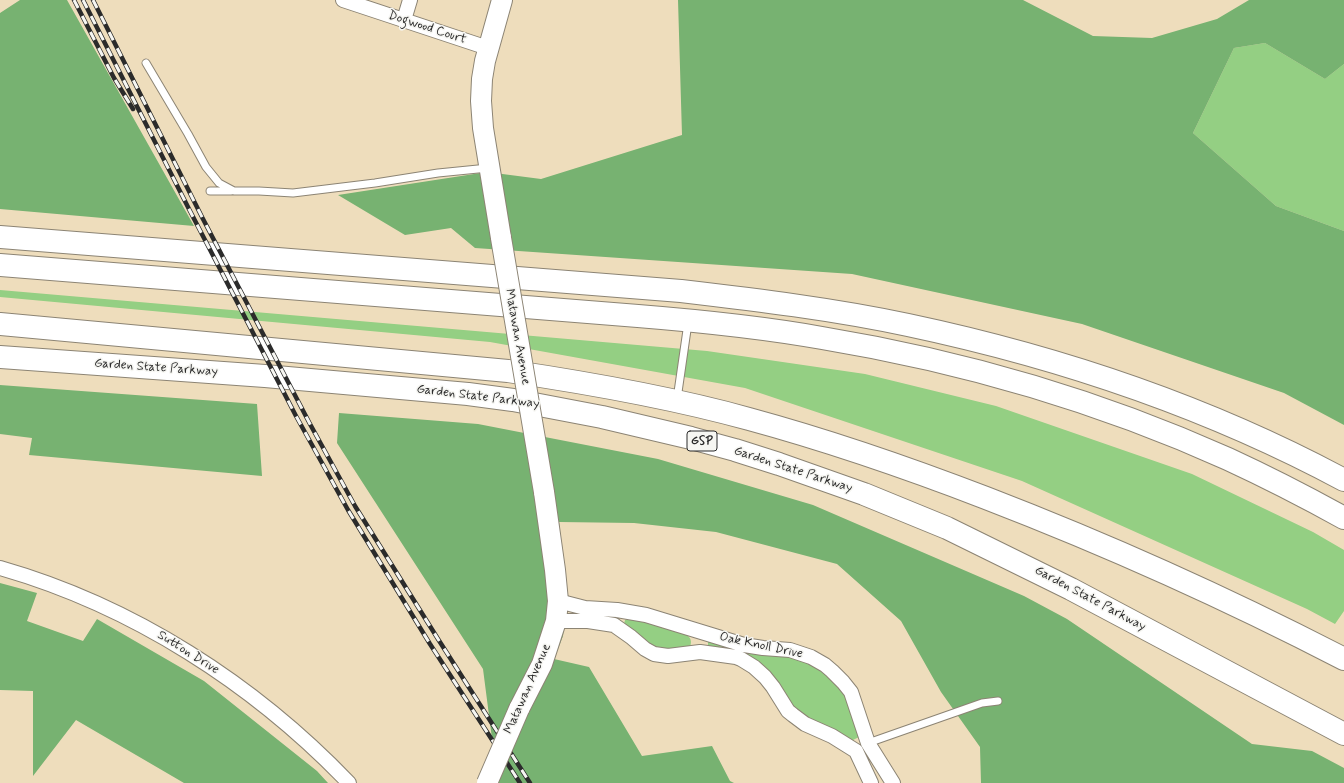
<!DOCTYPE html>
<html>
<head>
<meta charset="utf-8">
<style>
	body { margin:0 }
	canvas { display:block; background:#eeddbc }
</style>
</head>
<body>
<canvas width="1344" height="783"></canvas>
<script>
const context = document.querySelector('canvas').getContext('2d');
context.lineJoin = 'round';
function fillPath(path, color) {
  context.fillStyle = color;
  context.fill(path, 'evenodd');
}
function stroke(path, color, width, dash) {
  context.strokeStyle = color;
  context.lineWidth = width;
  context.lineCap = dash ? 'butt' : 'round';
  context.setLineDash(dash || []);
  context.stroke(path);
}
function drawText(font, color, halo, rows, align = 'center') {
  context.font = font + ' Mynerve,sans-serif';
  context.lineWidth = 3;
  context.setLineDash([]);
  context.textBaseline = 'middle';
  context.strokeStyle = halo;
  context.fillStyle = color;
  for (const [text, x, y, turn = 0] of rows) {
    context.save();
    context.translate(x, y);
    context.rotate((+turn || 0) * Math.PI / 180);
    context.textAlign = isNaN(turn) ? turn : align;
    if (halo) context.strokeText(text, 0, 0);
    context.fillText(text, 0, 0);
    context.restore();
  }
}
fillPath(new Path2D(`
	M 1265,43 L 1325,79 L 1344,64 L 1344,231 L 1276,206 L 1193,133 L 1234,48 Z
	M 0,290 L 707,351 L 865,374 L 996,406 L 1192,474 L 1313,532 L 1344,550 L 1344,611 L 1335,624 L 1307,609 L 1022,481 L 745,388 L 490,342 L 0,297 Z
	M 631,617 L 686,634 C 691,638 692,641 690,647 L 657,650 L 624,624 L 625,620 Z
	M 712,641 L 796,657 L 826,673 L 845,696 L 860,734 L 859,737 L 853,740 L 849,739 L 797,714 L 776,679 L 708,648 L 708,642 Z`), '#94cf83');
fillPath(new Path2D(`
	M 20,0 L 67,0 L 194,226 L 0,209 L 0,13 Z
	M 678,0 L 1023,0 L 1093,36 L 1152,38 L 1217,19 L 1249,0 L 1344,0 L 1344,64 L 1325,79 L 1265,43 L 1234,48 L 1193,133 L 1276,206 L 1344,231 L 1344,425 L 1284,393 L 1082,324 L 852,274 L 475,248 L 451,228 L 405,235 L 338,195 L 487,172 L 541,179 L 682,135 Z
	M 0,385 L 257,404 L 262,476 L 29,455 L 32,438 L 0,434 Z
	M 339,413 L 478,424 L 658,459 L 813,505 L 1024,596 L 1067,619 L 1252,744 L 1312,751 L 1344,768 L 1344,783 L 981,783 L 980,747 L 941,692 L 901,621 L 837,564 L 716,532 L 634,523 L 559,522 L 567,593 L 563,636 L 554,659 L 589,667 L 642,756 L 712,746 L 730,781 L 734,783 L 480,783 L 494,754 L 483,669 L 337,443 Z
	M 0,583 L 37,593 L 27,621 L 83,641 L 97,619 L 204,681 L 317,771 L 328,783 L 184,783 L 76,720 L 33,776 L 33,691 L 0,690 Z`), '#77b271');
const lane = new Path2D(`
	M 146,63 L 188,134 L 206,167 L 219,183 L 234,191 L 259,191 L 293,193 L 375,183 L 438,173 L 488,168
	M 210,191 L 231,191
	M 677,399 L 688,323
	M 868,743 L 982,703 L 998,701`);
const street = new Path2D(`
	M 343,0 L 488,48
	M 404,20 L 410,0
	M 0,568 C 133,606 254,684 349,783
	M 558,601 L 585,608 L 617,610 L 646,615 L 744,645 L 763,648 L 790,650 L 811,657 L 825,665 L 832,671 L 843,682 L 851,692 L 868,743 L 893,783
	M 556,621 L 588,621 L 614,625 L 631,637 L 645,649 L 654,654 L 668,656 L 700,652 L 736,657 L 741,659 L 754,667 L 765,677 L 773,687 L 788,711 L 793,715 L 805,724 L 832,736 L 856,751 L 871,783`);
const secondary = new Path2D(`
	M 501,238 L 483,128 L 481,101 L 482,79 L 485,61 L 502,0
	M 519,709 L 542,664 L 556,621 L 558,601 L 555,570 L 544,492`);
const highway = new Path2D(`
	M 0,237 L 681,291 C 757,300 833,309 908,325 C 1059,357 1208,407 1344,480
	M 0,265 L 638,316 C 700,321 761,327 822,338 C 961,361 1099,401 1228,459 C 1267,477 1306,497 1344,518
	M 0,324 L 508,371 C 589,383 670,397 749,419 C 830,441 908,468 986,498 C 1108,545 1228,599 1344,659
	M 0,357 L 265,376 L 468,394 L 513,400 L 602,417 L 691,438 L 735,450 L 779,464 L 864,494 L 947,528 L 1071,589 L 1344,734`);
stroke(lane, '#8c8474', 9);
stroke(street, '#8c8474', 16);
stroke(secondary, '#8c8474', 22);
stroke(highway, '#8c8474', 24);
stroke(lane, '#fff', 7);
stroke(street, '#fff', 14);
stroke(secondary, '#fff', 20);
stroke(highway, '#fff', 22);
const rail = new Path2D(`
	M 74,0 L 114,78 L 133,109
	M 83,0 L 190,211 L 296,416 L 348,510 L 430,644 L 520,783
	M 93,0 L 203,219 L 310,424 L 355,506 L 438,639 L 530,783`);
stroke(rail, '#2b2b2b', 4.5);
stroke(rail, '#f6f6f2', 3, [9]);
const secondaryBridge = new Path2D(`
	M 501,238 L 544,492
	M 487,783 L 519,709`);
stroke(secondaryBridge, '#8c8474', 22, []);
stroke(secondaryBridge, '#fff', 20);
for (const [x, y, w] of [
	[702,441,30]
]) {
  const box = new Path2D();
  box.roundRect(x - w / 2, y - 10, w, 20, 3);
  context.fillStyle = '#f6f6f2';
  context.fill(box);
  stroke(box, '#2b2b2b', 1);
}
drawText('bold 12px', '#2b2b2b', null, [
	["GSP",702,441]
]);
drawText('13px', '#2b2b2b', '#f6f6f2', [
	["Dogwood Court",427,28,18],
	["Matawan Avenue",517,337,80],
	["Garden State Parkway",156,368,4],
	["Garden State Parkway",478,397,7],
	["Garden State Parkway",793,470,18],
	["Garden State Parkway",1090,599,28],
	["Oak Knoll Drive",761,646,12],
	["Sutton Drive",188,653,32],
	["Matawan Avenue",528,689,-66]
]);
</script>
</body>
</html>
